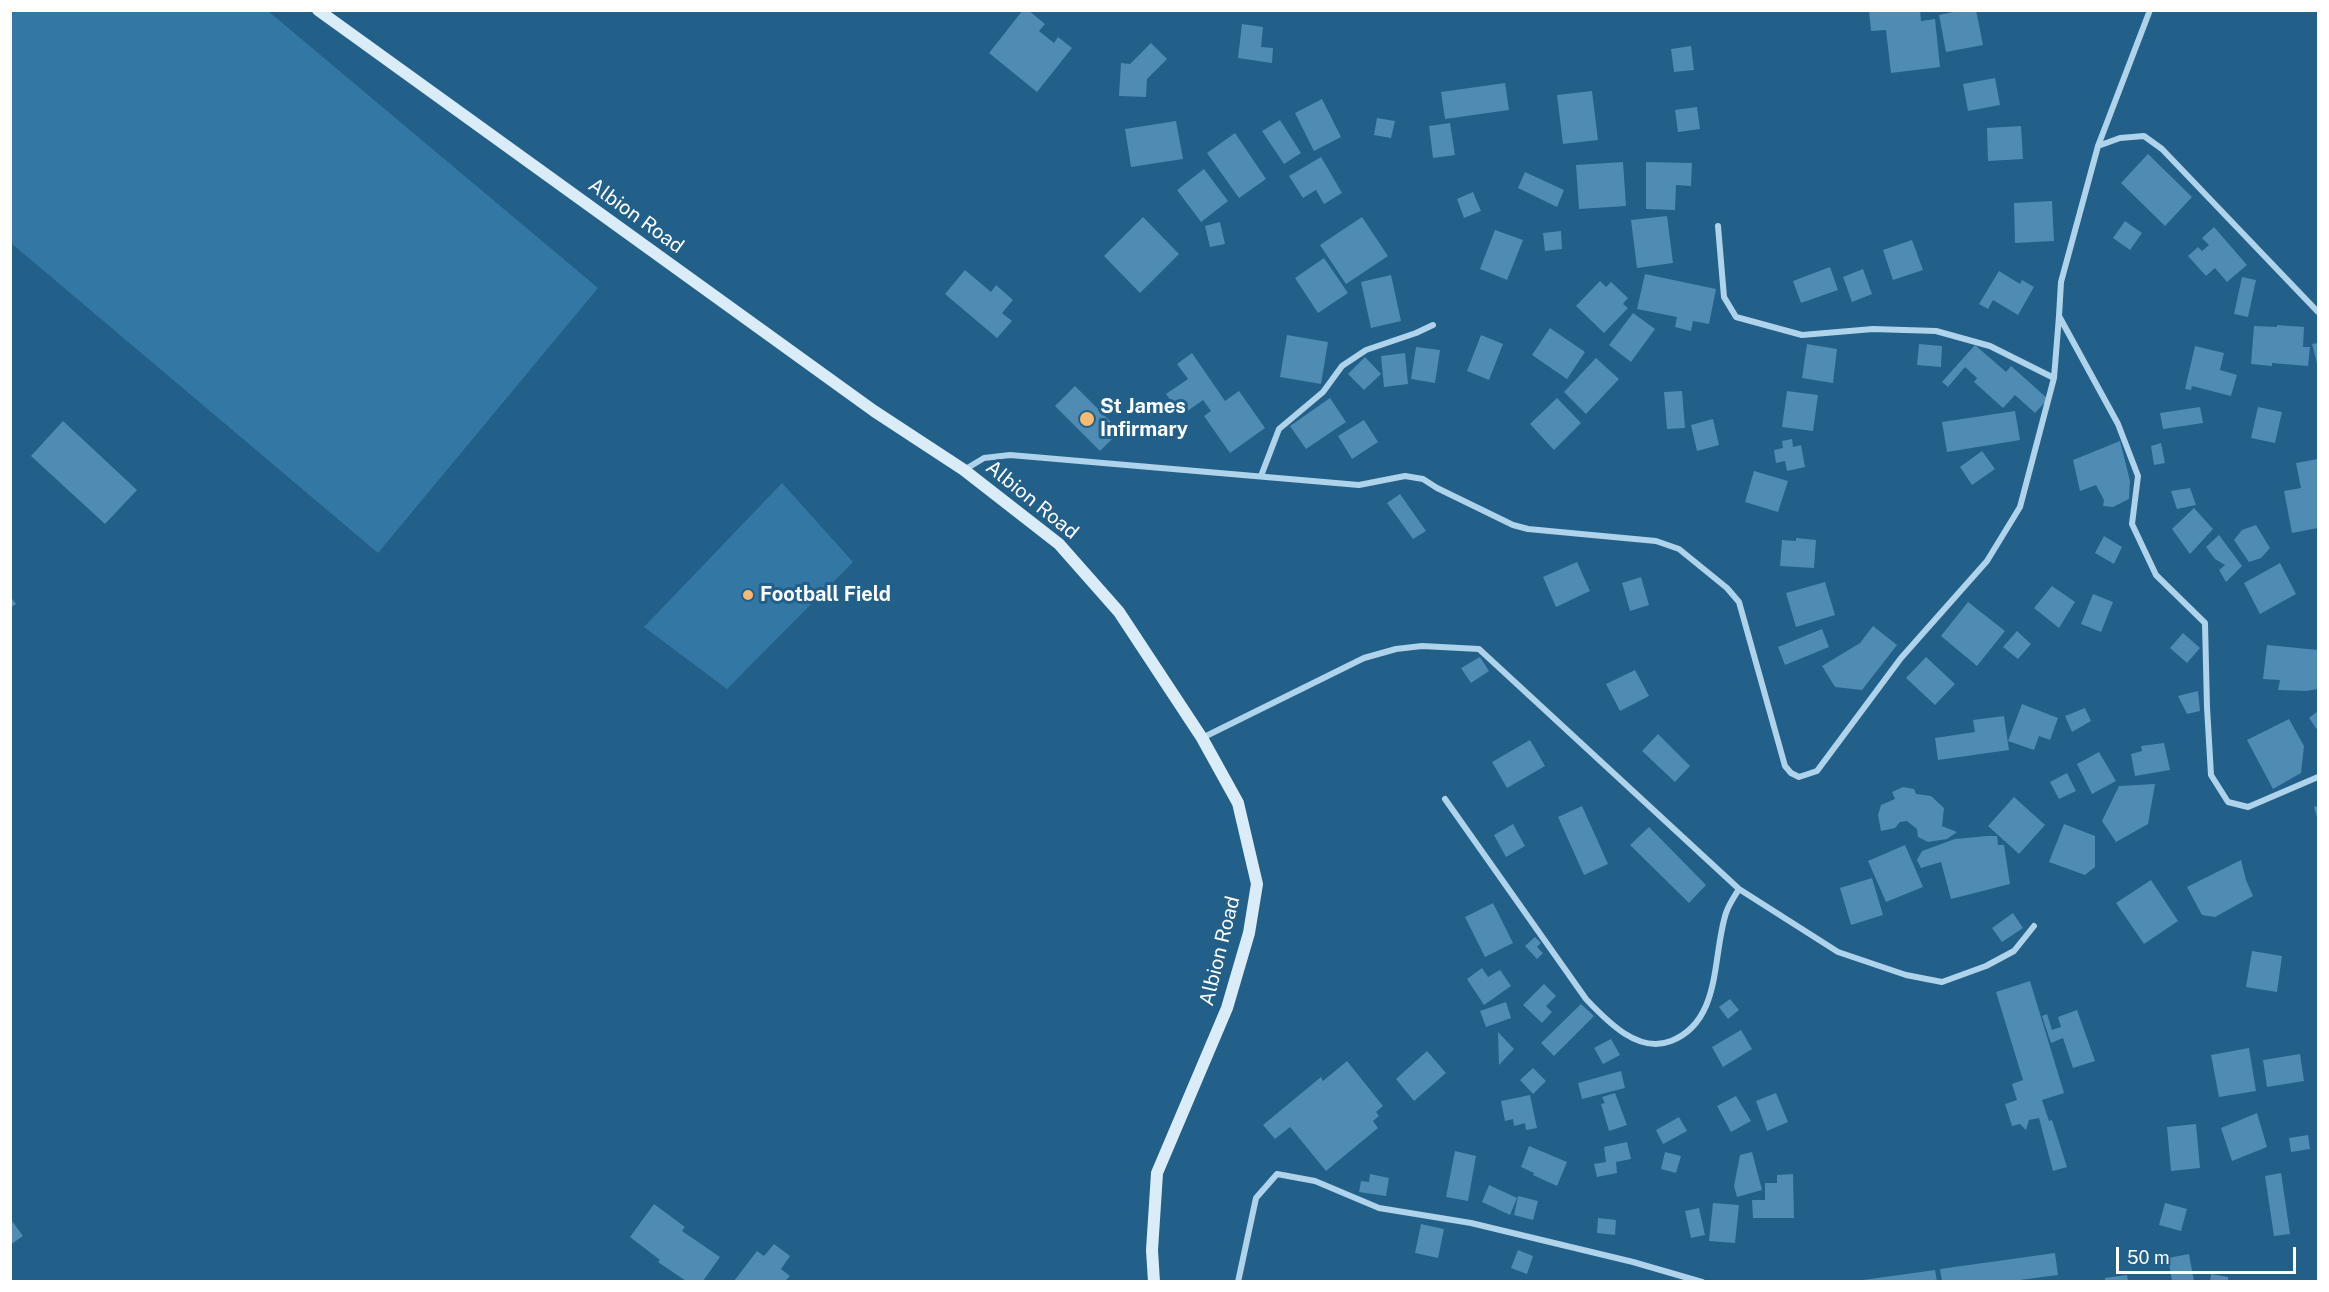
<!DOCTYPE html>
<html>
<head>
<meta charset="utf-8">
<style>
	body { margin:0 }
	#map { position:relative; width:2329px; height:1292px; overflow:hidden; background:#225f89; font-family:"Public Sans",sans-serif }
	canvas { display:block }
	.frame { position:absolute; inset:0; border:12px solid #fff; pointer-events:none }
	.scale { position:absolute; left:2116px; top:1247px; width:180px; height:27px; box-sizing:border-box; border:3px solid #fff; border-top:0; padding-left:8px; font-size:18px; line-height:21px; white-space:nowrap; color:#fff; -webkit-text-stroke:4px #225f89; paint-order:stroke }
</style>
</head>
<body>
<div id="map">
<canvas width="2329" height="1292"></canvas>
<div class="frame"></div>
<div class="scale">50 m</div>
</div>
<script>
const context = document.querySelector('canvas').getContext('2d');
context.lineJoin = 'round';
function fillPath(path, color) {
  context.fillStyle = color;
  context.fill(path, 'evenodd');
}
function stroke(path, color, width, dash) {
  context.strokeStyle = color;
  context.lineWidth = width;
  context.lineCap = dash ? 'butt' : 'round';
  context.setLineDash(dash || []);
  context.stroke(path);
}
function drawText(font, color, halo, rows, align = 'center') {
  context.font = font + ' "Public Sans",sans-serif';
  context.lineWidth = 6;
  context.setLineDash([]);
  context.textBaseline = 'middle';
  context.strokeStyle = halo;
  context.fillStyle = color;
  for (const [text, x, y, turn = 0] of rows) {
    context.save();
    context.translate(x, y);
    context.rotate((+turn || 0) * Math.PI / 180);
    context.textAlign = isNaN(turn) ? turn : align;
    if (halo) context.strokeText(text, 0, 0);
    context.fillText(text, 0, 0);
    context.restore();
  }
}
fillPath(new Path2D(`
	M 11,10 L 268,11 L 598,288 L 378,553 L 11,243 Z
	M 782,483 L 853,562 L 727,689 L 644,627 Z`), '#3378a4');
fillPath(new Path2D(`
	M 1023,10 L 1028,10 L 1045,24 L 1039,31 L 1054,43 L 1058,37 L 1072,48 L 1037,92 L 989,53 Z
	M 1869,10 L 1920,10 L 1921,21 L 1935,19 L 1940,67 L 1891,73 L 1886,30 L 1871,31 Z
	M 1963,10 L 1976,10 L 1983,45 L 1946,52 L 1939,15 Z
	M 1242,24 L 1263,27 L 1261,47 L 1273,48 L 1272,63 L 1238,58 Z
	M 1151,43 L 1167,59 L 1147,79 L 1146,97 L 1119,96 L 1121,63 L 1130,64 Z
	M 1691,46 L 1694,70 L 1674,72 L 1671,49 Z
	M 1995,78 L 2000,105 L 1968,111 L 1963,84 Z
	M 1505,83 L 1509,110 L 1445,119 L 1441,92 Z
	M 1592,91 L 1598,140 L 1563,144 L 1557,95 Z
	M 1322,99 L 1341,137 L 1314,151 L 1295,113 Z
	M 1697,107 L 1700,129 L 1678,132 L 1675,110 Z
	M 1377,118 L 1395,121 L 1391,138 L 1374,135 Z
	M 1280,120 L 1301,153 L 1284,164 L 1262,131 Z
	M 1176,121 L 1183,159 L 1131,167 L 1125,129 Z
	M 1450,123 L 1455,155 L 1433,158 L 1429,126 Z
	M 2021,126 L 2023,159 L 1988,161 L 1987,128 Z
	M 1235,133 L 1266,179 L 1239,198 L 1207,153 Z
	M 2148,154 L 2192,197 L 2165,226 L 2121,183 Z
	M 1321,157 L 1342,193 L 1324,204 L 1316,190 L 1303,198 L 1289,176 Z
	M 1623,162 L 1626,206 L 1579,209 L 1576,165 Z
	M 1646,162 L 1692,163 L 1691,186 L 1676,185 L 1675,210 L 1646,209 Z
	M 1204,169 L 1228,201 L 1201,222 L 1177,190 Z
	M 1525,172 L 1564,190 L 1557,207 L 1518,188 Z
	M 1473,192 L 1481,211 L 1464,218 L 1457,199 Z
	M 2052,201 L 2054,241 L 2015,243 L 2014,203 Z
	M 1667,216 L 1673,263 L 1637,268 L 1631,220 Z
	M 1143,217 L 1179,254 L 1140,293 L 1104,256 Z
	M 1362,217 L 1388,256 L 1346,284 L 1320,245 Z
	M 2125,221 L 2142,233 L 2130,250 L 2113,238 Z
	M 1220,222 L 1225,244 L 1210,247 L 1205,226 Z
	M 2214,227 L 2247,265 L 2227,282 L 2215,268 L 2206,276 L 2188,256 L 2198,247 L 2202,251 L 2209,245 L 2202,238 Z
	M 1495,230 L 1523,240 L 1507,280 L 1480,269 Z
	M 1561,231 L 1562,249 L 1545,251 L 1543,233 Z
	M 1912,240 L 1923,270 L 1893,280 L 1883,250 Z
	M 1324,258 L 1348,293 L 1318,313 L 1295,278 Z
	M 1830,267 L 1838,290 L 1801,303 L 1793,281 Z
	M 1863,269 L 1872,294 L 1852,302 L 1843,277 Z
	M 965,270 L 991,292 L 996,285 L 1013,300 L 1002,313 L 1012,321 L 997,338 L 945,294 Z
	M 1999,271 L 2020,284 L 2022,280 L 2034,287 L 2018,315 L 1993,300 L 1988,309 L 1979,304 Z
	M 1645,274 L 1716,289 L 1709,324 L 1693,321 L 1691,331 L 1675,327 L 1677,317 L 1637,309 Z
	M 1391,275 L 1401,321 L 1371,328 L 1361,282 Z
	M 2242,277 L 2256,280 L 2248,317 L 2234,314 Z
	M 1600,281 L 1606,287 L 1611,282 L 1628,298 L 1623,304 L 1628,308 L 1604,333 L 1576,306 Z
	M 1633,313 L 1655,329 L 1631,362 L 1609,345 Z
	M 2277,325 L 2304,327 L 2303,347 L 2310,347 L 2308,366 L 2272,363 L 2272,366 L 2251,364 L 2254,326 L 2277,327 Z
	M 1550,328 L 1585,352 L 1567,379 L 1532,355 Z
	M 1287,335 L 1328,342 L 1321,384 L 1280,377 Z
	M 1481,335 L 1503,344 L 1489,380 L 1467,371 Z
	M 2318,343 L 2318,367 L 2312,344 Z
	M 1807,344 L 1837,349 L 1833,383 L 1802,378 Z
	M 1919,344 L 1942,346 L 1941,367 L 1917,365 Z
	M 1975,345 L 2006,372 L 2011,366 L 2048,399 L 2035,413 L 2015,395 L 2003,408 L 1974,382 L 1977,378 L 1965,367 L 1948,387 L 1942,382 Z
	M 2195,346 L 2224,353 L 2220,370 L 2237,375 L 2231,396 L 2192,386 L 2191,390 L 2185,389 Z
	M 1416,347 L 1440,350 L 1435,383 L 1411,379 Z
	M 1192,353 L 1225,401 L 1239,391 L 1265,428 L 1230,453 L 1204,416 L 1211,411 L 1203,400 L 1182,415 L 1166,394 L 1188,379 L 1177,364 Z
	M 1405,353 L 1408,384 L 1384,387 L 1381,356 Z
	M 1365,357 L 1381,374 L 1364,390 L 1348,374 Z
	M 1596,358 L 1619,379 L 1586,414 L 1564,392 Z
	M 1075,386 L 1120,431 L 1100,451 L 1055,406 Z
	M 1682,391 L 1685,428 L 1667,429 L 1664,392 Z
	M 1787,391 L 1818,395 L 1813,431 L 1782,427 Z
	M 1330,398 L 1346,422 L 1306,449 L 1290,426 Z
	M 1557,398 L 1581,423 L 1554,450 L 1530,424 Z
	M 2200,407 L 2203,423 L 2163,429 L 2160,413 Z
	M 2258,407 L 2282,412 L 2275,443 L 2251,438 Z
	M 2015,411 L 2020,440 L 1947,452 L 1942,422 Z
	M 1713,419 L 1719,445 L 1697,451 L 1691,425 Z
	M 1364,420 L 1378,442 L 1352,459 L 1338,436 Z
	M 63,421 L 137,490 L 105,524 L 31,456 Z
	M 1792,439 L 1793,447 L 1801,445 L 1805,467 L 1787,471 L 1785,461 L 1776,463 L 1774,450 L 1783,448 L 1782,441 Z
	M 2120,441 L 2130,481 L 2129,499 L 2113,507 L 2103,506 L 2104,500 L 2096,485 L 2080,491 L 2073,460 Z
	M 2161,443 L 2165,463 L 2154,465 L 2151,446 Z
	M 1982,451 L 1995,469 L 1972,485 L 1960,467 Z
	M 2318,459 L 2318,528 L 2292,533 L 2284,491 L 2301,488 L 2296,463 Z
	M 1754,471 L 1788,481 L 1778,512 L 1745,502 Z
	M 2190,488 L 2196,505 L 2177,509 L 2171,491 Z
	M 1400,494 L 1426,531 L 1413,539 L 1387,503 Z
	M 2194,508 L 2213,529 L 2190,554 L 2172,529 Z
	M 2256,525 L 2270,548 L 2261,558 L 2249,562 L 2234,540 L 2242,530 Z
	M 2219,535 L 2242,566 L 2226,582 L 2219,570 L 2225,565 L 2215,559 L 2206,547 Z
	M 2104,536 L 2122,547 L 2114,564 L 2095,553 Z
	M 1796,538 L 1816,540 L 1814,568 L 1780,566 L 1782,540 L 1796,541 Z
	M 1577,562 L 1590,591 L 1556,607 L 1543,577 Z
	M 2280,563 L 2296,594 L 2260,614 L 2244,583 Z
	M 1641,577 L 1649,605 L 1630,611 L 1622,583 Z
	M 1825,582 L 1835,615 L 1796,627 L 1786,593 Z
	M 2052,586 L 2075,602 L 2059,628 L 2034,608 Z
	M 2093,594 L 2113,602 L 2101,632 L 2081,624 Z
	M 10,596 L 16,604 L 10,608 Z
	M 1968,602 L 2005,631 L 1977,666 L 1941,636 Z
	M 1873,626 L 1897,645 L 1862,690 L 1835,687 L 1822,666 L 1860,643 Z
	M 1822,629 L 1829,647 L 1785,665 L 1778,647 Z
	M 2017,631 L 2031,644 L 2018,659 L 2003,647 Z
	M 2183,633 L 2200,648 L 2187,663 L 2170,648 Z
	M 2267,645 L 2318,650 L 2318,689 L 2306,691 L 2278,690 L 2280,680 L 2263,679 Z
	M 1480,657 L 1489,671 L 1471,683 L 1461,668 Z
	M 1926,657 L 1955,684 L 1935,705 L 1906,678 Z
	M 1635,670 L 1649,696 L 1620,711 L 1606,684 Z
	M 2198,691 L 2200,711 L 2187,714 L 2178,696 Z
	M 2022,704 L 2058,718 L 2050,740 L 2039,736 L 2034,750 L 2008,741 Z
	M 2085,708 L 2091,721 L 2072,732 L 2065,716 Z
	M 2318,711 L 2318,731 L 2309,718 Z
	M 2004,716 L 2009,750 L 1938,760 L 1935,738 L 1975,732 L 1973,720 Z
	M 2289,719 L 2304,746 L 2301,773 L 2273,789 L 2247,740 Z
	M 1658,734 L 1690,766 L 1675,782 L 1642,751 Z
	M 1530,740 L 1545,766 L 1507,788 L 1492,762 Z
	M 2164,743 L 2170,770 L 2135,776 L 2131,754 L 2142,751 L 2141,746 Z
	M 2099,752 L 2116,781 L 2092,794 L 2077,764 Z
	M 2067,773 L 2076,791 L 2059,799 L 2050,782 Z
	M 2155,784 L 2148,824 L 2116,842 L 2102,821 L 2119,786 Z
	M 1903,787 L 1914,789 L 1916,794 L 1931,796 L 1944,808 L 1942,826 L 1957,832 L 1947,839 L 1928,842 L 1918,837 L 1917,829 L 1907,821 L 1900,822 L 1895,828 L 1881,831 L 1878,815 L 1881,805 L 1895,799 L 1892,792 Z
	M 2014,797 L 2045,825 L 2019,854 L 1988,826 Z
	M 1582,806 L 1608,864 L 1584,875 L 1558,817 Z
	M 2318,806 L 2318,821 L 2314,807 Z
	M 1513,824 L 1525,846 L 1506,857 L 1494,835 Z
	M 2064,824 L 2095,836 L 2095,867 L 2085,875 L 2049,862 Z
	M 1649,827 L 1706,885 L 1689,903 L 1630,845 Z
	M 1987,836 L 1997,836 L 1998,845 L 2004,845 L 2010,884 L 1951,899 L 1941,862 L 1921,868 L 1917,860 L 1922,851 L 1955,839 Z
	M 1905,845 L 1923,887 L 1886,902 L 1868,861 Z
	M 2241,860 L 2246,880 L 2253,896 L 2215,917 L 2202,915 L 2187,887 Z
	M 1872,878 L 1883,915 L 1851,925 L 1840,888 Z
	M 2151,880 L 2178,921 L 2144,944 L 2116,903 Z
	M 1493,903 L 1513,943 L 1485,957 L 1465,917 Z
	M 2013,913 L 2023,928 L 2002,942 L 1992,928 Z
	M 1535,937 L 1541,943 L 1537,947 L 1543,953 L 1537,959 L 1525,946 Z
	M 2252,951 L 2282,956 L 2277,992 L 2246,987 Z
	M 1482,968 L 1488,977 L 1500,970 L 1511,986 L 1484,1005 L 1467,979 Z
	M 2030,981 L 2064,1093 L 2042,1100 L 2049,1121 L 2052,1120 L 2067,1167 L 2053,1171 L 2039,1118 L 2029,1120 L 2026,1130 L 2020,1124 L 2012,1126 L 2005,1104 L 2017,1100 L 2012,1084 L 2023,1080 L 1996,992 Z
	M 1544,984 L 1556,996 L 1546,1006 L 1552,1012 L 1542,1023 L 1523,1005 Z
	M 1730,999 L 1739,1010 L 1728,1019 L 1719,1007 Z
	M 1506,1002 L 1511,1018 L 1486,1027 L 1480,1011 Z
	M 1581,1004 L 1594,1016 L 1554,1056 L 1541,1043 Z
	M 2077,1010 L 2095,1061 L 2073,1068 L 2063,1038 L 2051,1043 L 2042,1016 L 2047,1014 L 2052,1030 L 2061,1027 L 2058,1017 Z
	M 1741,1030 L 1752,1049 L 1723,1067 L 1712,1047 Z
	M 1498,1032 L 1514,1049 L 1499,1065 Z
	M 1611,1039 L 1620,1055 L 1603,1064 L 1594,1048 Z
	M 2249,1048 L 2256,1091 L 2219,1097 L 2211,1055 Z
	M 1427,1051 L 1446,1073 L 1414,1101 L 1396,1079 Z
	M 2300,1054 L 2304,1081 L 2267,1087 L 2263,1060 Z
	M 1347,1061 L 1383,1106 L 1376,1112 L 1379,1116 L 1373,1121 L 1378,1128 L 1326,1171 L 1290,1127 L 1275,1139 L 1263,1125 L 1321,1077 L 1323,1081 Z
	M 1533,1068 L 1546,1081 L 1533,1094 L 1520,1080 Z
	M 1621,1071 L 1625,1088 L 1582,1099 L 1578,1083 Z
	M 1615,1093 L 1627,1125 L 1609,1131 L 1601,1104 L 1605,1103 L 1602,1097 Z
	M 1776,1093 L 1788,1122 L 1767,1131 L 1756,1101 Z
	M 1530,1095 L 1537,1128 L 1526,1130 L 1525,1123 L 1514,1126 L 1513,1119 L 1505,1121 L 1501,1101 Z
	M 1736,1096 L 1751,1121 L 1731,1132 L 1717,1106 Z
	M 2257,1113 L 2267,1147 L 2232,1161 L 2221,1128 Z
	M 1679,1117 L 1687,1131 L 1663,1144 L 1656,1130 Z
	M 2196,1124 L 2200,1168 L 2171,1171 L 2167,1127 Z
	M 2308,1135 L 2310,1149 L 2291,1152 L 2289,1138 Z
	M 1627,1142 L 1631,1159 L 1616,1162 L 1617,1173 L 1597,1177 L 1594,1164 L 1606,1162 L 1604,1147 Z
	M 1529,1146 L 1567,1162 L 1557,1186 L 1533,1175 L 1534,1173 L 1521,1167 Z
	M 1455,1151 L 1476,1156 L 1468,1201 L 1446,1197 Z
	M 1665,1152 L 1681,1156 L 1676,1173 L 1661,1169 Z
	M 1752,1152 L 1762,1190 L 1737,1197 L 1734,1186 L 1740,1155 Z
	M 2281,1173 L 2290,1234 L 2274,1236 L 2265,1176 Z
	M 1370,1174 L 1389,1178 L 1386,1196 L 1359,1192 L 1361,1181 L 1369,1182 Z
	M 1793,1174 L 1794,1218 L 1753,1218 L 1752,1200 L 1765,1200 L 1765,1183 L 1777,1183 L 1777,1175 Z
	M 1489,1185 L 1517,1198 L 1510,1215 L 1482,1202 Z
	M 1518,1196 L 1538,1201 L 1533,1220 L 1514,1215 Z
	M 1713,1203 L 1739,1205 L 1735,1243 L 1709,1241 Z
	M 2165,1203 L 2187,1209 L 2181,1231 L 2159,1225 Z
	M 654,1204 L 685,1227 L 682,1231 L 720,1257 L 703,1281 L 686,1281 L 658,1262 L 660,1260 L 630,1237 Z
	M 1699,1208 L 1705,1235 L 1691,1238 L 1685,1211 Z
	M 10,1218 L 23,1236 L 10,1245 Z
	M 1598,1218 L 1616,1220 L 1615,1235 L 1597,1233 Z
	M 1421,1224 L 1444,1229 L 1438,1258 L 1415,1253 Z
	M 774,1244 L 790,1256 L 781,1269 L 790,1276 L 785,1281 L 734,1281 L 757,1251 L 764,1256 Z
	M 1518,1250 L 1533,1256 L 1527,1274 L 1511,1268 Z
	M 2055,1253 L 2058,1275 L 2012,1281 L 1942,1281 L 1940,1269 Z
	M 2189,1254 L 2194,1281 L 2172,1281 L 2168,1258 Z
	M 1935,1270 L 1937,1281 L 1863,1281 L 1863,1280 Z
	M 2211,1274 L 2228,1277 L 2228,1281 L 2210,1281 Z
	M 2127,1275 L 2128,1281 L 2105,1281 L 2105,1278 Z`), '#4f8bb3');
stroke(new Path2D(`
	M 2150,10 L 2098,146 L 2061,282 L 2059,316 L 2118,424 L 2138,476 L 2132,524 L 2156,575 L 2205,623 L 2207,707 L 2211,775 L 2228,802 L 2248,807 L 2318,777
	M 2098,146 L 2120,138 L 2144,136 L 2162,149 L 2318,312
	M 1718,226 L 1724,297 L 1736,317 L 1802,335 L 1873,329 L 1936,331 L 1990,346 L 2054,378
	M 964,470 L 984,458 L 1010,455 L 1359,485 L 1405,476 L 1423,479 L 1437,488 L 1513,525 L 1528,529 L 1656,541 L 1679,549 L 1727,588 L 1739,602 L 1785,766 L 1791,773 L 1799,777 L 1817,771 L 1901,658 L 1987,561 L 2020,507 L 2054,378 L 2059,316
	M 1261,476 L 1279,429 L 1323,392 L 1342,366 L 1366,350 L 1416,333 L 1433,325
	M 1202,738 L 1364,658 L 1396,649 L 1422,646 L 1479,649 L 1739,889 L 1838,952 L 1906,975 L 1942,982 L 1986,966 L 2014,951 L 2034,926
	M 1445,799 L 1586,999 C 1607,1021 1638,1054 1671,1041 C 1722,1021 1712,956 1726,913 C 1729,904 1734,897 1739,889
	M 1238,1282 L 1256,1198 L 1277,1174 L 1315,1181 L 1379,1208 L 1471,1223 L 1633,1262 L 1702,1282`), '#aed3ea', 6);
stroke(new Path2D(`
	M 318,10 L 874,411 L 964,470 L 1059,544 L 1119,612 L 1202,738 L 1238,803 L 1257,884 L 1249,933 L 1227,1008 L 1157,1173 L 1152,1250 L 1154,1282`), '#d9ecf8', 12);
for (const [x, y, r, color] of [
	[1087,419,8,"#f6ba70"],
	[748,595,6,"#f6ba70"]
]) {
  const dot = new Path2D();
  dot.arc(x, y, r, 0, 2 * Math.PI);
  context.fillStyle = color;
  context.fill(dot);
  stroke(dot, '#225f89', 2);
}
drawText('20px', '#fff', '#225f89', [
	["Albion Road",636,216,36],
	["Albion Road",1032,500,39],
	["Albion Road",1220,951,-76]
]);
drawText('bold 20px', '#fff', '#225f89', [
	["St James",1100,407],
	["Infirmary",1100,430],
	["Football Field",760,595]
], 'left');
</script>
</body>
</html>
